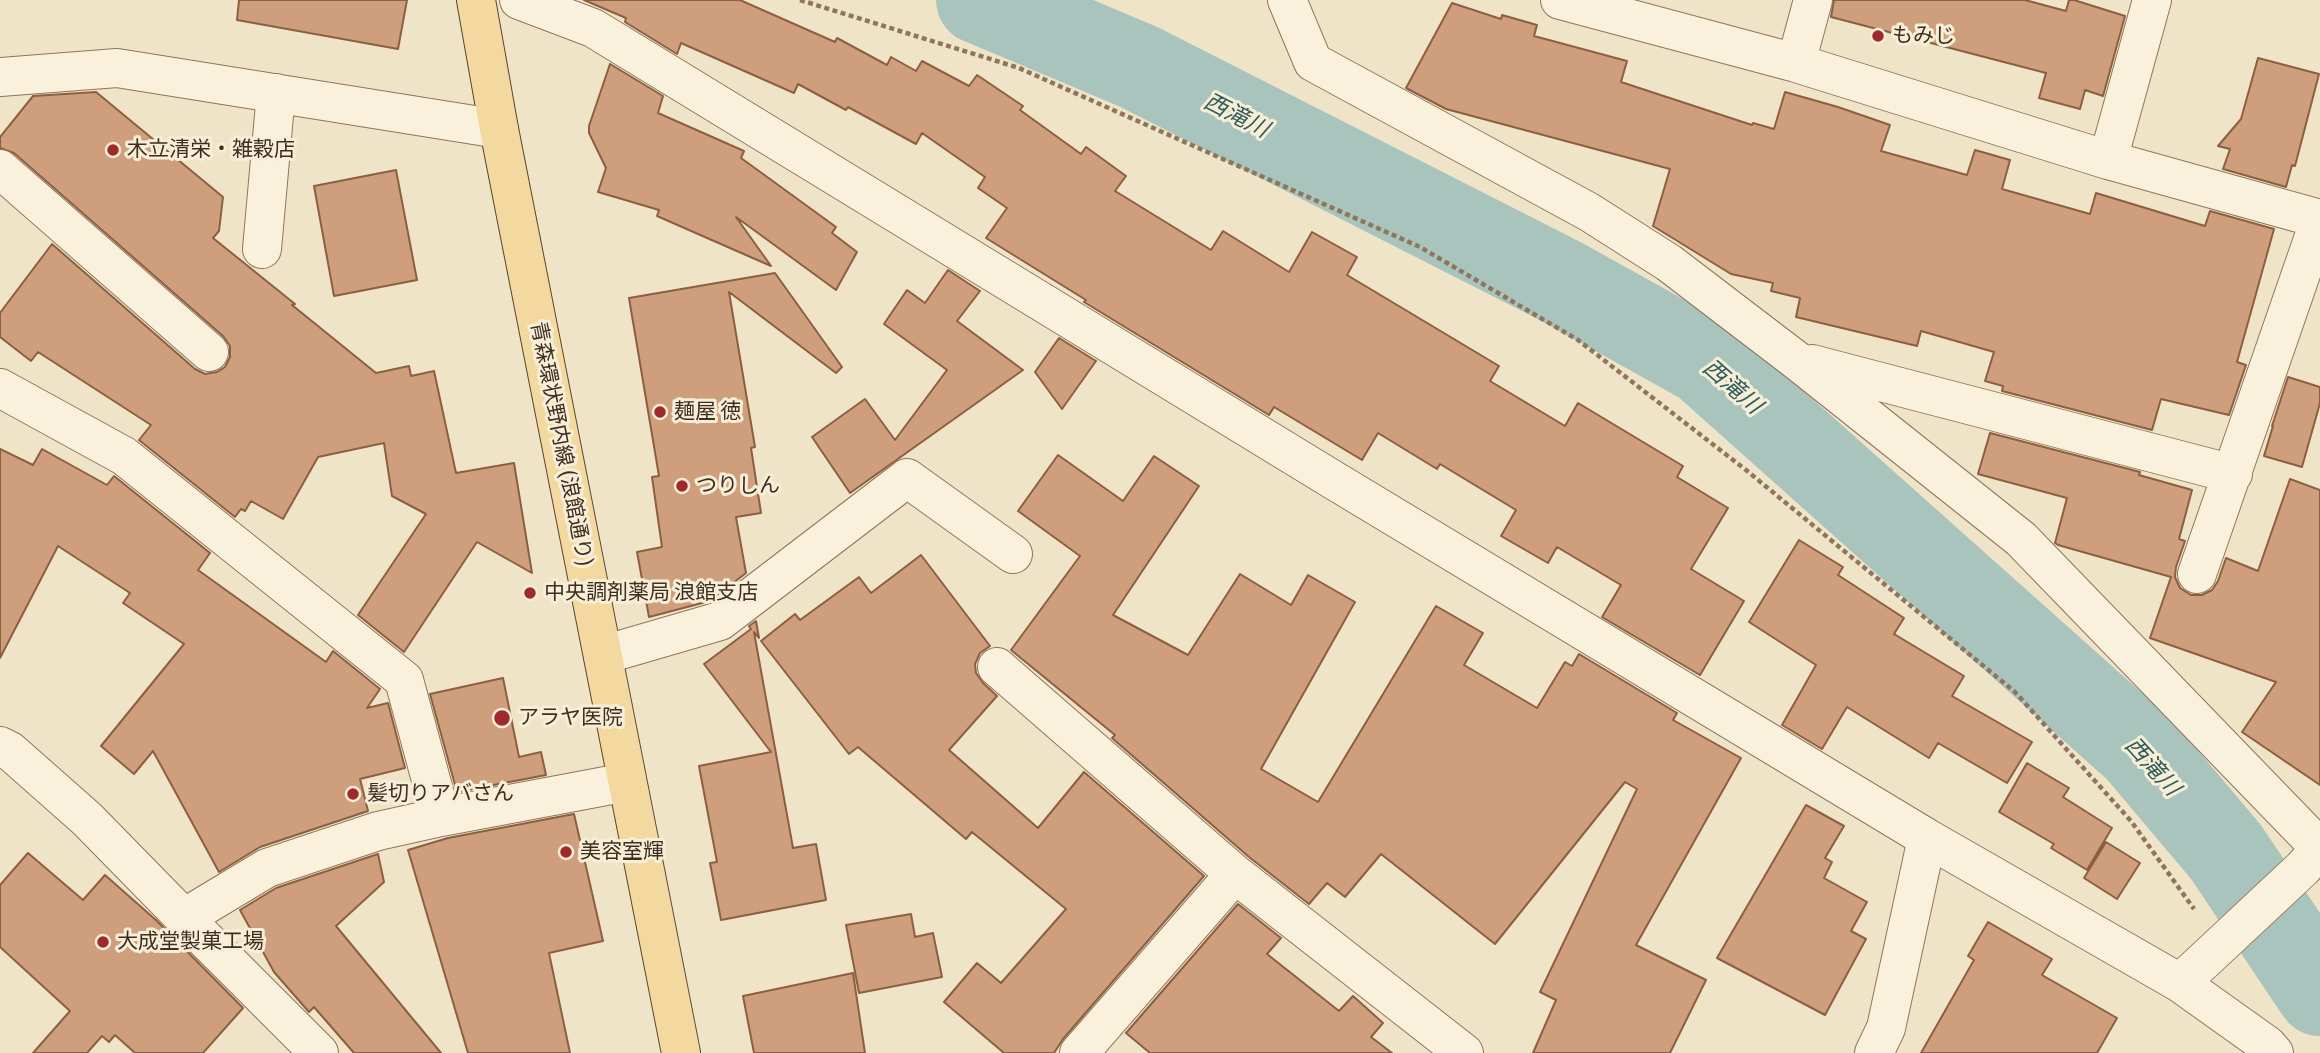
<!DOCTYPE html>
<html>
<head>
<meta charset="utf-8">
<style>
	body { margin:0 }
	canvas { display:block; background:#f0e4c8 }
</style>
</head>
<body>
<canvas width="2320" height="1053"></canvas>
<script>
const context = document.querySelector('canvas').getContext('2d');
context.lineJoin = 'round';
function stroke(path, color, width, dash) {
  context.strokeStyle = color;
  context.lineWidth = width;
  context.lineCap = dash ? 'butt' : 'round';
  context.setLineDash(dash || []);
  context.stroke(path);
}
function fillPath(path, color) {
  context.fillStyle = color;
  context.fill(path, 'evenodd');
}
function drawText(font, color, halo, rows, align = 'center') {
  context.font = font + ' Literata,"Noto Sans JP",serif';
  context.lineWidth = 6;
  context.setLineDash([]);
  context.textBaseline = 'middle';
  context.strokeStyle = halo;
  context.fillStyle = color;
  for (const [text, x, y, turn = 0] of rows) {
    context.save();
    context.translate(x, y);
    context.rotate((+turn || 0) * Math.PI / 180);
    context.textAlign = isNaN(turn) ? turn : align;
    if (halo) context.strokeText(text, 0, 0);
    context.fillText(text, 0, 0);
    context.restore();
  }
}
stroke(new Path2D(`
	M 980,0 L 1139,67 L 1560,281 L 1704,361 L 2139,749 L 2226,852 L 2320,992`), '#a9c4bc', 88);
const building = new Path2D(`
	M 239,0 L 407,0 L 398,49 L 237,20 Z
	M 584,0 L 740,0 L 835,42 L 837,38 L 887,65 L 891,57 L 916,71 L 922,61 L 969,86 L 977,75 L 1023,106 L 1020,110 L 1081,154 L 1086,147 L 1126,176 L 1115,191 L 1211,250 L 1223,231 L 1289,272 L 1312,232 L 1357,257 L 1347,275 L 1499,366 L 1490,381 L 1565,426 L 1578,403 L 1683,466 L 1677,477 L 1728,508 L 1691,569 L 1744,601 L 1700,675 L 1602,617 L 1621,585 L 1557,547 L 1548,563 L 1501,536 L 1516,510 L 1440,464 L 1437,469 L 1378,433 L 1362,460 L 1274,407 L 1269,415 L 1084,302 L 1086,300 L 986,238 L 1007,208 L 978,188 L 985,177 L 922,133 L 916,144 L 848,107 L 846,110 L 798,84 L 794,93 L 681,43 L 677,54 L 625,22 L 626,18 Z
	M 1834,0 L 2025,0 L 2066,11 L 2069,0 L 2074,0 L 2125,16 L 2103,96 L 2085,90 L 2080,109 L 2039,98 L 2046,73 L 1831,17 Z
	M 1452,3 L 1501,19 L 1502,15 L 1537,25 L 1534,36 L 1627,61 L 1621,82 L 1752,125 L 1753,123 L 1774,129 L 1785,92 L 1838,107 L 1890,125 L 1881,151 L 1967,175 L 1975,150 L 2010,160 L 2002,189 L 2090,214 L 2096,193 L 2205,226 L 2210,211 L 2274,229 L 2237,362 L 2246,365 L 2229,415 L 2161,399 L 2152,430 L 2002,391 L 2003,386 L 1985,381 L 1994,352 L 1921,331 L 1917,346 L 1796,317 L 1800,298 L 1771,291 L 1773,283 L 1731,274 L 1653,226 L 1670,169 L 1446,109 L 1406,88 Z
	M 2258,58 L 2319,74 L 2295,166 L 2292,165 L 2286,187 L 2223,169 L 2230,149 L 2218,146 L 2241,119 Z
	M 610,64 L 663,96 L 658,113 L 744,151 L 741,158 L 836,227 L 832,233 L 857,252 L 836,290 L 736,217 L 771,266 L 657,216 L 659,210 L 598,192 L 606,168 L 589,133 L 589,126 Z
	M 96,92 L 223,197 L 219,231 L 213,238 L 295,304 L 292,305 L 376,373 L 409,366 L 411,376 L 434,371 L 456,473 L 514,463 L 532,573 L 477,542 L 404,652 L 358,615 L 426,514 L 392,496 L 384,443 L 318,457 L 283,519 L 251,501 L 245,511 L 241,509 L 235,517 L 139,440 L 151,425 L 38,352 L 31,361 L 0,337 L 0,313 L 52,244 L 195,369 L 205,374 L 217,372 L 225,367 L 230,357 L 230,346 L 223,336 L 14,153 L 0,148 L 0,137 L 33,96 Z
	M 396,170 L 417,280 L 334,296 L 314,186 Z
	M 948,270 L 980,291 L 957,321 L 1023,370 L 850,493 L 812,437 L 865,399 L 895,440 L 947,370 L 884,324 L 907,290 L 925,303 Z
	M 775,273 L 842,367 L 836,373 L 729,292 L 755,447 L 751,448 L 761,513 L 736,517 L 746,573 L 710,601 L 649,617 L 637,552 L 662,547 L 652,477 L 659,476 L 629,298 Z
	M 1059,338 L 1096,361 L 1062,409 L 1035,372 Z
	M 2288,377 L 2320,387 L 2320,403 L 2302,467 L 2264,456 L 2273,426 L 2272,426 Z
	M 1990,433 L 2140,472 L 2139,475 L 2192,490 L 2179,539 L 2185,541 L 2176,567 L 2175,577 L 2180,588 L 2191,595 L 2202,595 L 2212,590 L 2218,581 L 2226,558 L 2258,571 L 2290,479 L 2320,490 L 2320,785 L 2242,732 L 2276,682 L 2150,638 L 2171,577 L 2058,545 L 2055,543 L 2067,498 L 1978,474 Z
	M 0,449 L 33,465 L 42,449 L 107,485 L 114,476 L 210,553 L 198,570 L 326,662 L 333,651 L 380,689 L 367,708 L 388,703 L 405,768 L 360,779 L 368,811 L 260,847 L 219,872 L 153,751 L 134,774 L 101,746 L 184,644 L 123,603 L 130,593 L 58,546 L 0,658 Z
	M 1058,455 L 1123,501 L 1154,456 L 1199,486 L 1113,615 L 1188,655 L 1240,574 L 1291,605 L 1308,575 L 1355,602 L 1261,769 L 1318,802 L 1436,606 L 1483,633 L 1464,665 L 1537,708 L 1565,662 L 1572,666 L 1579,654 L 1677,713 L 1673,720 L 1741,758 L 1636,945 L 1706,980 L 1670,1053 L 1533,1053 L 1556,1000 L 1540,992 L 1637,789 L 1625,782 L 1495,944 L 1381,854 L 1345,897 L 1327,883 L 1309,904 L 1249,857 L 1112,738 L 1115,735 L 1011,650 L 1080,556 L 1018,511 Z
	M 1799,540 L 1843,567 L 1838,575 L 1904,618 L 1894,634 L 1964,676 L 1952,696 L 2032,742 L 2007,783 L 1938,743 L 1929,758 L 1847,707 L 1822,749 L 1782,725 L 1816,665 L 1749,622 Z
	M 921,555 L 990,646 L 980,653 L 975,664 L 976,673 L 983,683 L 997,696 L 949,750 L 1038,828 L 1084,772 L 1204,876 L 1063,1039 L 1054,1053 L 1004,1053 L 944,1002 L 977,963 L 1001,983 L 1066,909 L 972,832 L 966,839 L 858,747 L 849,754 L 761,641 L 795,614 L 800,620 L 859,577 L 871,593 Z
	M 756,621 L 759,638 L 754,632 L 793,848 L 816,844 L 826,900 L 721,920 L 710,863 L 717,862 L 699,766 L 771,752 L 704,664 L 751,629 L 749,626 Z
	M 503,678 L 519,757 L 541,752 L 546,775 L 457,792 L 430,694 Z
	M 2027,763 L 2069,788 L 2063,797 L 2112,828 L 2087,870 L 2051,848 L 2054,844 L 1999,812 Z
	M 1806,805 L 1844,826 L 1825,858 L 1832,862 L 1824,878 L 1867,902 L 1851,931 L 1866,939 L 1825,1015 L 1717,958 Z
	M 574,814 L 603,941 L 549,953 L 570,1053 L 468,1053 L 408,850 L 448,838 Z
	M 2106,842 L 2140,863 L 2117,899 L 2084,878 Z
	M 28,853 L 83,900 L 105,875 L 157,921 L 243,1008 L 203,1053 L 135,1053 L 115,1035 L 109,1042 L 102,1036 L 87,1053 L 33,1053 L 70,1011 L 0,947 L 0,885 Z
	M 378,854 L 384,882 L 336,926 L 441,1053 L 354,1053 L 314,1007 L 309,1012 L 274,972 L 240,910 L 276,888 Z
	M 1238,904 L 1281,938 L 1267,954 L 1339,1011 L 1353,996 L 1383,1023 L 1371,1037 L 1392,1053 L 1150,1053 L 1126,1033 Z
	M 911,914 L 915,937 L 933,933 L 942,977 L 859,993 L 846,925 Z
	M 1988,922 L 2052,959 L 2042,975 L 2117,1018 L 2097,1053 L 1921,1053 L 1974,960 L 1968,956 Z
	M 853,973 L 865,1053 L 754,1053 L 743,996 Z`);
fillPath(building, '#cf9f7d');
stroke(building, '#8d5f41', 2);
const minor = new Path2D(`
	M 519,0 L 593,28 L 1335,481 L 1927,838 L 2180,983 L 2267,1045 L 2274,1053
	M 1287,0 L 1313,62 L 1589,212 L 1669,263 L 1796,360 L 2021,539 L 2320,848
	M 1560,0 L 1796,63 L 2108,160 L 2320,219
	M 1796,63 L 1813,0
	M 0,77 L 117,68 L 499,129
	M 2108,160 L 2152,0
	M 0,169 L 209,352
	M 262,249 L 276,93
	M 1812,364 L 2233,474
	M 0,388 L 124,456 L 404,680 L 441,817
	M 2197,574 L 2320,219
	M 603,655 L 720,621 L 907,478 L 1013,554
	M 997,667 L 1235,874 L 1464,1053
	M 0,746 L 10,751 L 87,819 L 184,918 L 267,868 L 378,831 L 441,817 L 627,782
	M 184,918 L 319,1053
	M 2180,983 L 2303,868 L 2320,848
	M 1079,1053 L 1235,874
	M 1874,1053 L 1886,1028 L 1927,838`);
const major = new Path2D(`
	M 476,0 L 499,129 L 681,1053`);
stroke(minor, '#8d765c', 40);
stroke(major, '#5b4430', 40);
stroke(new Path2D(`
	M 800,0 L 1019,68 L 1420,247 L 1578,340 L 1746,470 L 2015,692 L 2131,821 L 2194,909`), '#8d765c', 4.5, [5, 3.5]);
stroke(minor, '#faf1dc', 38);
stroke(major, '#f3d9a0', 38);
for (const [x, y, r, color] of [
	[1878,36,7,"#9e2a2b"],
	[113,150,7,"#9e2a2b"],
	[660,412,7,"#9e2a2b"],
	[682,486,7,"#9e2a2b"],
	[530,593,7,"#9e2a2b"],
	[502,718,9,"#9e2a2b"],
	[353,794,7,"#9e2a2b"],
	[566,852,7,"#9e2a2b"],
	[103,942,7,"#9e2a2b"]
]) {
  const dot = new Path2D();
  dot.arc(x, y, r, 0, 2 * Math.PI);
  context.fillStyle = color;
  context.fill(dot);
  stroke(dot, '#f7eed8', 2.5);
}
drawText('21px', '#3d2e20', '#f7eed8', [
	["もみじ",1892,36],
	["木立清栄・雑穀店",127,150],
	["麺屋 徳",674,412],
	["つりしん",696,486],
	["中央調剤薬局 浪館支店",544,593],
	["アラヤ医院",518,718],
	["髪切りアバさん",367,794],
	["美容室輝",580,852],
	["大成堂製菓工場",117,942]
], 'left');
drawText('21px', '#3d2e20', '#f7eed8', [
	["青森環状野内線 (浪館通り)",561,444,79]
]);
drawText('italic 23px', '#2f5d5a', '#f7eed8', [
	["西滝川",1236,116,27],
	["西滝川",1732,387,41],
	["西滝川",2152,767,48]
]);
</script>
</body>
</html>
